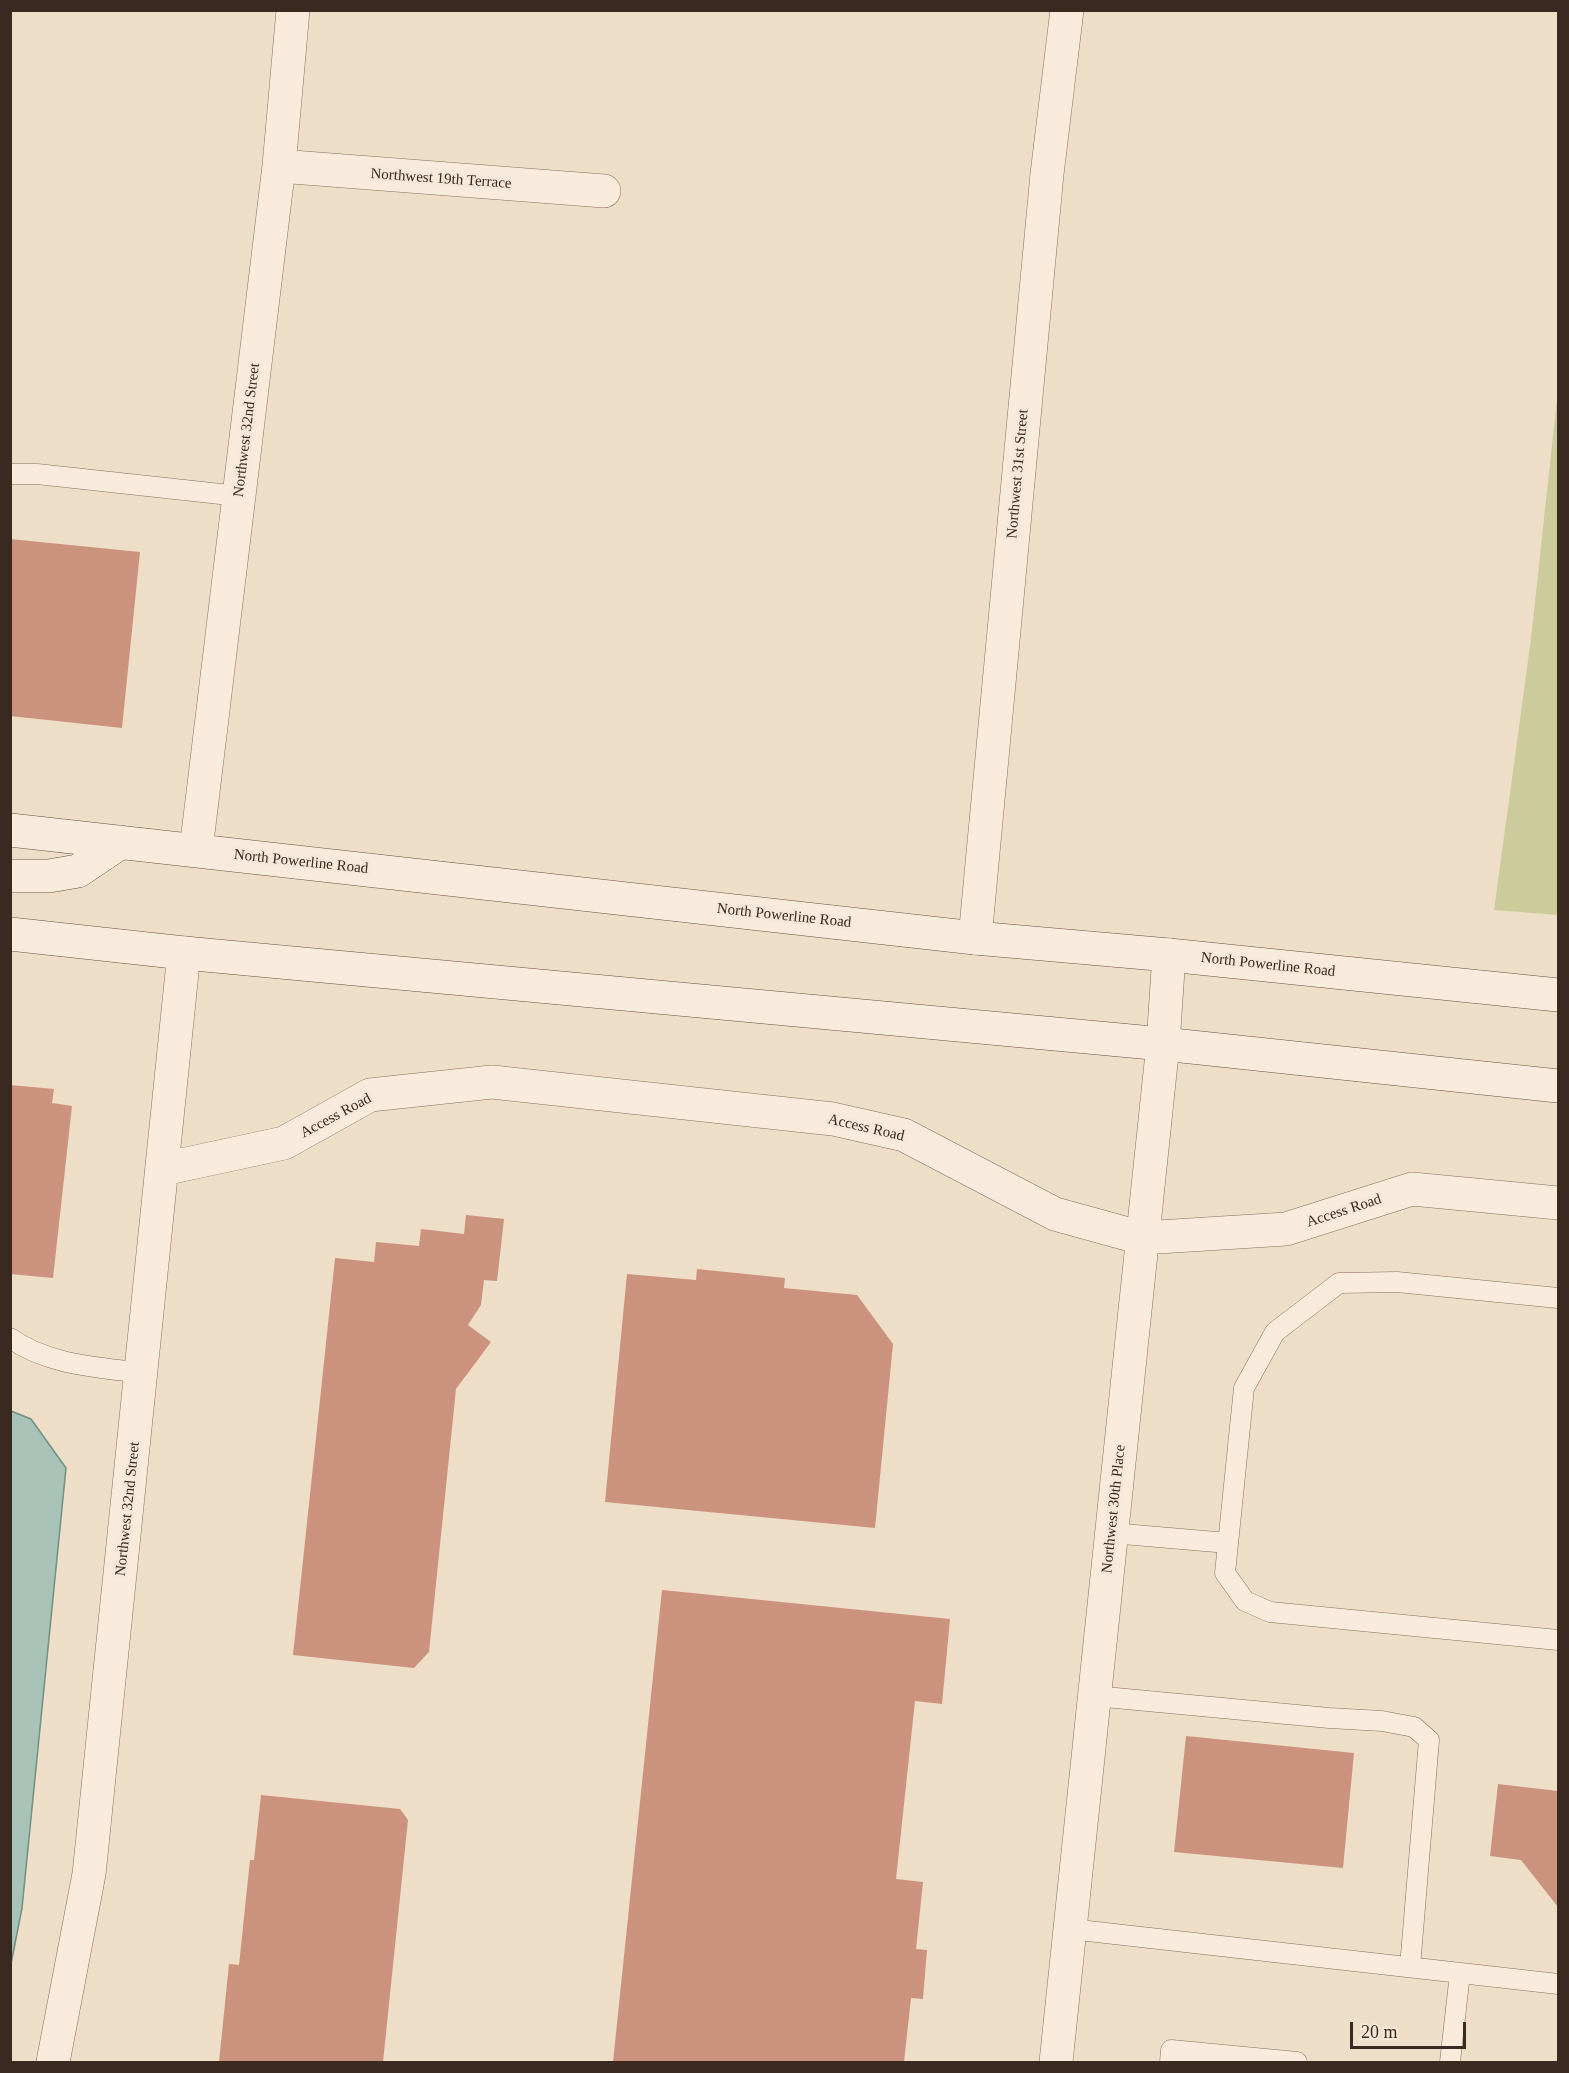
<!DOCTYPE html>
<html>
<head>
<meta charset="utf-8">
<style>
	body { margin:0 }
	#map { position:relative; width:1569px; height:2073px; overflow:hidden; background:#eeddc7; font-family:Georgia,serif }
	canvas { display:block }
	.frame { position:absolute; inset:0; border:12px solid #3a2920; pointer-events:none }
	.scale { position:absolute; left:1350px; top:2022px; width:116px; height:27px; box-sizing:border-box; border:3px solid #3a2920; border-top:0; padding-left:8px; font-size:18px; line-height:21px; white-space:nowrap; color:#3a2920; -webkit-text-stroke:4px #f5e8d7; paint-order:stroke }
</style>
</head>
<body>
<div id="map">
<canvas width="1569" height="2073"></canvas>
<div class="frame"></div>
<div class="scale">20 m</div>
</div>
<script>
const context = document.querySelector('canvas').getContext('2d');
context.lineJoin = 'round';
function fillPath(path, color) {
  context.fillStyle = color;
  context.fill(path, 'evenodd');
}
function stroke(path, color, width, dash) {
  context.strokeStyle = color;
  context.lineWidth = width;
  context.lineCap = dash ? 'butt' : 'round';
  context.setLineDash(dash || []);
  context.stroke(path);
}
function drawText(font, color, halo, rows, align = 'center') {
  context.font = font + ' Georgia,serif';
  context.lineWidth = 5;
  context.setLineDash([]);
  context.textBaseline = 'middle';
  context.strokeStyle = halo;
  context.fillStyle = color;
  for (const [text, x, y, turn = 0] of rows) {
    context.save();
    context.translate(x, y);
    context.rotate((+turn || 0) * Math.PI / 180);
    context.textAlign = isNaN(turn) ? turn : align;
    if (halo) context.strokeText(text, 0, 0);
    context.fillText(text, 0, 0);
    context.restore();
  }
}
fillPath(new Path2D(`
	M 1558,390 L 1558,915 L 1494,910 L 1531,639 Z`), '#cccb9b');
const water = new Path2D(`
	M 11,1411 L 31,1419 L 66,1468 L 22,1908 L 11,1964 Z`);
fillPath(water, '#a8c2b7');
stroke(water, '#6f9183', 1.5);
fillPath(new Path2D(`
	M 10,539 L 140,552 L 122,728 L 10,716 Z
	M 10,1085 L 54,1089 L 52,1103 L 72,1106 L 53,1278 L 10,1274 Z
	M 466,1215 L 504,1219 L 497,1281 L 484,1280 L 481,1305 L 468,1325 L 491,1342 L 456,1389 L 429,1652 L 414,1668 L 293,1655 L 335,1258 L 374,1262 L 376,1242 L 419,1246 L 421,1229 L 464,1234 Z
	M 697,1269 L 785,1278 L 784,1288 L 857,1295 L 893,1344 L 875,1528 L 605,1502 L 627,1274 L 696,1280 Z
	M 662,1590 L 950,1619 L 942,1704 L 915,1701 L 896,1879 L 923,1882 L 916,1949 L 927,1950 L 923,1999 L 911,1998 L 904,2062 L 613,2062 Z
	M 1186,1736 L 1354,1753 L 1343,1868 L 1174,1852 Z
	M 1498,1784 L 1558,1791 L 1558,1907 L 1521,1860 L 1490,1856 Z
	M 261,1795 L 400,1809 L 408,1820 L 383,2062 L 219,2062 L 229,1964 L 239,1965 L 250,1860 L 254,1860 Z`), '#cb937e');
const service = new Path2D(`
	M 10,474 L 37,474 L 239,496
	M 1558,1298 L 1397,1282 L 1339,1283 L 1275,1332 L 1244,1388 L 1225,1573 L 1245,1601 L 1270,1612 L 1558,1640
	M 10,1338 C 48,1365 97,1367 142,1373
	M 1111,1533 L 1228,1543
	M 1094,1696 L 1329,1718 L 1382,1721 L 1414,1727 L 1429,1740 L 1410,1967
	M 1070,1929 L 1558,1984
	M 1170,2062 L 1171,2050 L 1297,2062
	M 1450,2062 L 1460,1973`);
const minor = new Path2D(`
	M 279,166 L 604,191
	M 196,850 L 279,166 L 293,10
	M 975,938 L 1047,174 L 1067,10
	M 163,1169 L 284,1143 L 370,1095 L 492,1082 L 833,1119 L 904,1135 L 1055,1214 L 1142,1238 L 1286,1229 L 1412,1189 L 1558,1203
	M 53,2062 L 89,1874 L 184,953
	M 1056,2062 L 1163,1044 L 1169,955`);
const secondary = new Path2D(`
	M 10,830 L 975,938 L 1169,955 L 1558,995
	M 10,876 L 49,876 L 78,871 L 121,842
	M 10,934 L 184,953 L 1163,1044 L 1558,1086`);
stroke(service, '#8a6e5d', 21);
stroke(minor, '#8a6e5d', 34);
stroke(secondary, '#6c4f40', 34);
stroke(service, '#f9ebdb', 20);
stroke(minor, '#f9ebdb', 33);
stroke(secondary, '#f9ebdb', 33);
drawText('15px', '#3a2920', '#f5e8d7', [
	["Northwest 19th Terrace",441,179,4],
	["Northwest 32nd Street",247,430,-83],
	["Northwest 31st Street",1018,474,-85],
	["North Powerline Road",301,862,6],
	["North Powerline Road",784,916,6],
	["North Powerline Road",1268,965,6],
	["Access Road",336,1116,-28],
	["Access Road",866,1128,13],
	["Access Road",1344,1211,-18],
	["Northwest 32nd Street",128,1509,-84],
	["Northwest 30th Place",1114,1509,-84]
]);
</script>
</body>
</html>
